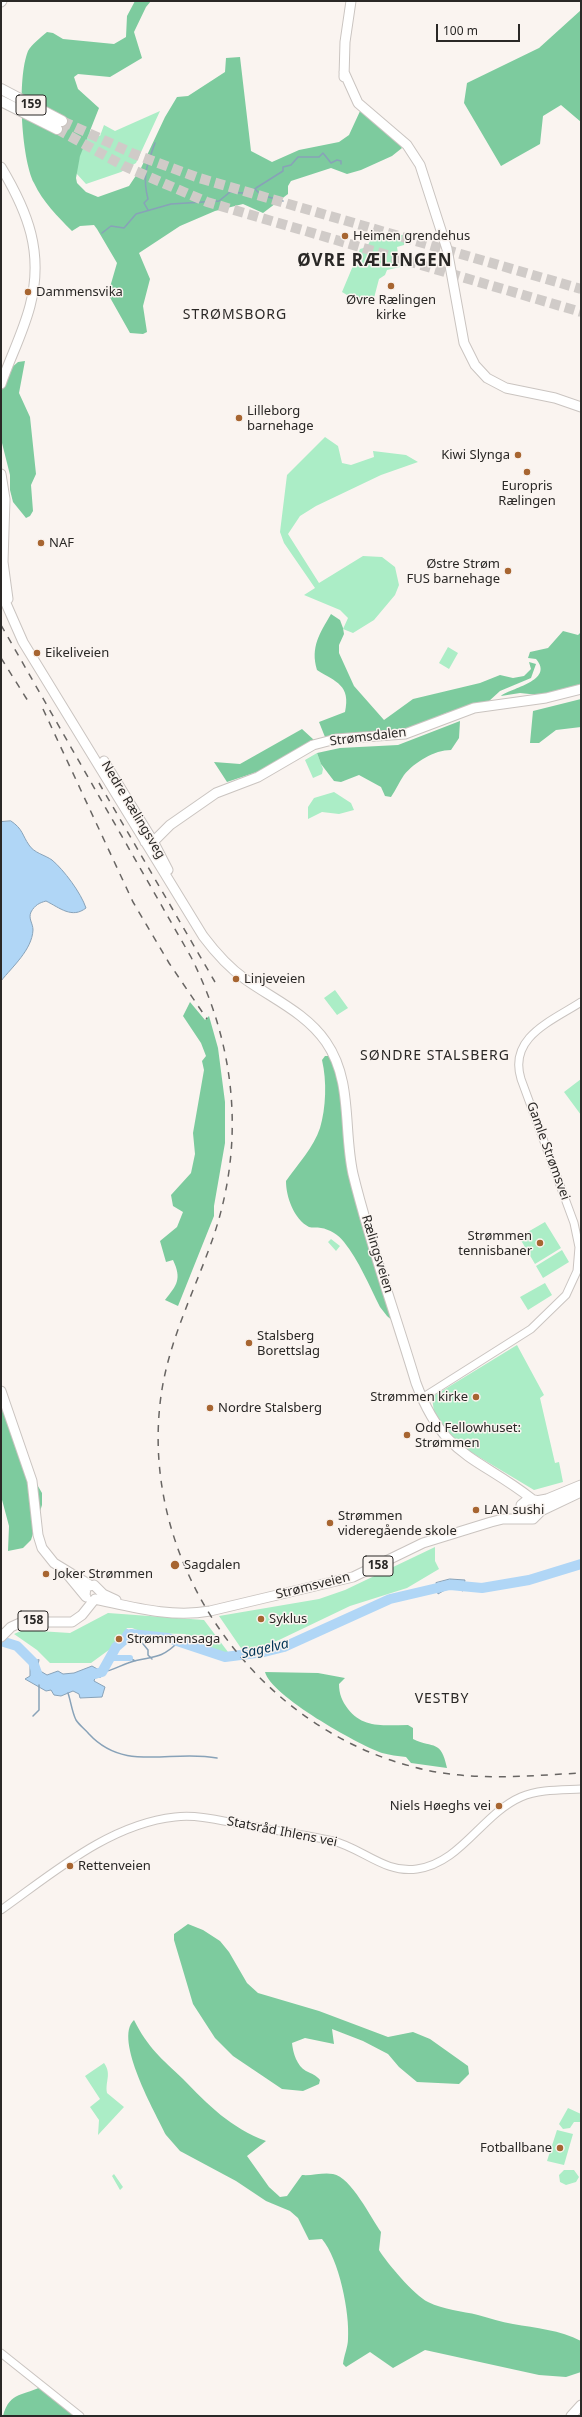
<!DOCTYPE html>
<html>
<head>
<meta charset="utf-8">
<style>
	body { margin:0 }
	#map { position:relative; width:582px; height:2417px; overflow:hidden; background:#faf4f0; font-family:"Noto Sans",sans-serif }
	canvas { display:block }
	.frame { position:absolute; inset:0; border:2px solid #2a2826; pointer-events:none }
	.scale { position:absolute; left:436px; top:24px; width:84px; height:18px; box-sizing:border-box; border:2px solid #2a2826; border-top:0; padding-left:5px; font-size:12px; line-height:14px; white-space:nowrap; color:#2a2826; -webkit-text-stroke:3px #faf4f0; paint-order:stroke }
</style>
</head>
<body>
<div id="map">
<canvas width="582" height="2417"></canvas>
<div class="frame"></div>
<div class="scale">100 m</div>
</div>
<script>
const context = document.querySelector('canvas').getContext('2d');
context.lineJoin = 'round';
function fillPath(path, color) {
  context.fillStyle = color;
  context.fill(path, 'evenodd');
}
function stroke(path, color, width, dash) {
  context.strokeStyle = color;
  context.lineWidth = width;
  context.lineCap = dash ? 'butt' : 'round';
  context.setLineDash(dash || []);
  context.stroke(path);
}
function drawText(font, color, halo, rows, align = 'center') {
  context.font = font + ' "Noto Sans",sans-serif';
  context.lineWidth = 3;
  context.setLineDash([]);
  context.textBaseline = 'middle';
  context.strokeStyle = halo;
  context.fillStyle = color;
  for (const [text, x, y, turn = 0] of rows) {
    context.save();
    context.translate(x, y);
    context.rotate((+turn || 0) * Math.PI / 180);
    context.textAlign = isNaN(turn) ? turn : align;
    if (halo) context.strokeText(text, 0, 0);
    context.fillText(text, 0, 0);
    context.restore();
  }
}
fillPath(new Path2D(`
	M 160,111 L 136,163 L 121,172 L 86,184 L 76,173 L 85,129 L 100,136 L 104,125 L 115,131 Z
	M 373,235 L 406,235 L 404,245 L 397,247 L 400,267 L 387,270 L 385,275 L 379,279 L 374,298 L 362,304 L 342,292 L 360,249 L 367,247 Z
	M 325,437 L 338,446 L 342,463 L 351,465 L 374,457 L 373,451 L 406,455 L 418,462 L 381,475 L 316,506 L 300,516 L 288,534 L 319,583 L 363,556 L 382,557 L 395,567 L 399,585 L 395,595 L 374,620 L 353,633 L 343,629 L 348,618 L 340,610 L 304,595 L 315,588 L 284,543 L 280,532 L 287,475 Z
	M 448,647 L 458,653 L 449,669 L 439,663 Z
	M 317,753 L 323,769 L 322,774 L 313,778 L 305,760 Z
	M 334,792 L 351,803 L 354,810 L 339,814 L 322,812 L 308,819 L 308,807 L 314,798 Z
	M 335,990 L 348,1008 L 337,1015 L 324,998 Z
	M 581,1079 L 581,1115 L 564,1092 Z
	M 545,1222 L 561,1248 L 535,1264 L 519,1237 Z
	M 331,1239 L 340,1246 L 336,1251 L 328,1242 Z
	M 562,1250 L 569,1262 L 543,1278 L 536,1266 Z
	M 545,1283 L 552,1295 L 528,1310 L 520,1297 Z
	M 517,1345 L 544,1395 L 540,1398 L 555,1463 L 559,1462 L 563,1482 L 534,1490 L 454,1442 L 434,1412 L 432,1397 Z
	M 435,1547 L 435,1561 L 439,1569 L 407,1588 L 350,1606 L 279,1640 L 245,1654 L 219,1616 L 319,1599 L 345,1590 Z
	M 108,1613 L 204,1620 L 231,1656 L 201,1645 L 185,1634 L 145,1633 L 132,1628 L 127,1628 L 117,1644 L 91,1663 L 50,1663 L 37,1650 L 14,1634 L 23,1630 L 70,1633 Z
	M 104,2063 C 112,2074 105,2081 107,2093 L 124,2107 L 98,2135 L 99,2120 L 90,2107 L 100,2099 L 85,2076 Z
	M 568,2108 L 581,2114 L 580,2122 L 574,2122 L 570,2128 L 563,2129 L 559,2124 Z
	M 557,2130 L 573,2134 L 564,2165 L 547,2161 Z
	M 564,2170 L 574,2170 L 579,2177 L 576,2182 L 566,2185 L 560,2182 L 559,2175 Z
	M 114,2174 L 123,2187 L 120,2190 L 112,2176 Z`), '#abedc6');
fillPath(new Path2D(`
	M 135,1 L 151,1 L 146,7 L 134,32 L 142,58 L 110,77 L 78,74 L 74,77 L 78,89 L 99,108 L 80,156 L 76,178 L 77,183 L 86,192 L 98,197 L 129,186 L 141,168 L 165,117 L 177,97 L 188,96 L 225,72 L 226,58 L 240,57 L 251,151 L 272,162 L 299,150 L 339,142 L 349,135 L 361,109 L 398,141 L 402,148 L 392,156 L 361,170 L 347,174 L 331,168 L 291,181 L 288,186 L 288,194 L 263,213 L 243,204 L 215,211 L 180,226 L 139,253 L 150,279 L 143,306 L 147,332 L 143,334 L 130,333 L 108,294 L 117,263 L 97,229 L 94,225 L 80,226 L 72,231 C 57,216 43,202 34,183 C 21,157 17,78 28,51 C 31,45 41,37 47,32 L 53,33 L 63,39 L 114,44 L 126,37 L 127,16 Z
	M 581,10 L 581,122 L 561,105 L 543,116 L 540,144 L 501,166 L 464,103 L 467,83 L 539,48 Z
	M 25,361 L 19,393 L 30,417 L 36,474 L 31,485 L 33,511 L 30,516 L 26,518 L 13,502 L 10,490 L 10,475 L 1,439 L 1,383 L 10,369 L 18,362 Z
	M 331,614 L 340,620 L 343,628 L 344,634 L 339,645 L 339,653 L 354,686 L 384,720 L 413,699 L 480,683 L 500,675 L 513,678 L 524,676 L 531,669 L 529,662 L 536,664 L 531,678 L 500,691 L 488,702 L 446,713 L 405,730 L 325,737 L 319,722 L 345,712 C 351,685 336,682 317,670 C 310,647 320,633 331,614 Z
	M 563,631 L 578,635 L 581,632 L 581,684 L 539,695 L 520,693 L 501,696 C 510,688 555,681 536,659 L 528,658 L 530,652 L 548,648 Z
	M 581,699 L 581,727 L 556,730 L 539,743 L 530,743 L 533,711 Z
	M 460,721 L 459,738 L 451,750 C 434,750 415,762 404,775 C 399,782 396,790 391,797 L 385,796 L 381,787 L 359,775 L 341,782 L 334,781 L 321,764 L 317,753 L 340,748 L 398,745 Z
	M 302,729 L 314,740 L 257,772 L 227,782 L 214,762 L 240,764 Z
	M 190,1002 L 205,1020 L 209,1016 L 218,1048 L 225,1102 L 225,1143 L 214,1206 L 214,1216 L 178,1306 L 165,1300 C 177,1285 182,1279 173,1260 L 166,1262 L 160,1241 L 177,1227 L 183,1212 L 173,1206 L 171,1195 L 191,1173 L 195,1154 L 193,1133 L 204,1070 L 202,1061 L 206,1056 L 201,1043 L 183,1016 Z
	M 325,1056 L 331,1056 L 337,1065 L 346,1139 L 395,1323 L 387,1316 L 380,1307 C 369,1285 359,1261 344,1242 C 339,1235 329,1229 321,1228 C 317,1227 312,1228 309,1227 C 294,1219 286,1197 286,1181 C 297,1165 314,1147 320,1128 C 326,1108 327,1081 322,1060 Z
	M 1,1384 L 35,1481 L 42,1493 L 42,1505 L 31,1540 L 23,1548 L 8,1551 L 9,1526 L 1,1496 Z
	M 265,1672 L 318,1673 L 345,1678 L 339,1684 C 339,1694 342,1701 348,1709 C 363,1729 386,1725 408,1725 L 413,1728 L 413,1739 C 434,1749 441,1739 447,1768 L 411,1763 L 406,1757 C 398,1756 389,1755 382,1753 C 357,1744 271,1696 265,1672 Z
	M 188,1924 L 203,1930 L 220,1941 L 229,1952 L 247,1983 L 258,1993 L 319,2011 L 388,2037 L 413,2032 L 430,2039 L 468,2066 L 469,2074 L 459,2084 L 417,2082 L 399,2067 L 388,2054 L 363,2041 L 332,2029 L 334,2044 L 305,2038 L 292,2043 C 293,2053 297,2066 306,2071 C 312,2074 316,2075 320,2080 L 319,2084 L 303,2091 L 282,2089 L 233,2056 L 215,2038 L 193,2004 L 174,1940 L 174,1934 Z
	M 134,2020 C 148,2048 162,2059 183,2079 C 208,2105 231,2128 266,2141 L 247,2156 L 269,2187 L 280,2197 L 287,2196 L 302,2175 C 312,2176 323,2172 333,2174 C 351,2177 371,2218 381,2232 L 379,2250 C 387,2263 414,2295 428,2302 C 444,2310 462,2311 478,2315 C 490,2318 501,2322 513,2324 C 536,2328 560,2330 581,2341 L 581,2372 L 566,2377 L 539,2375 L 425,2350 L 393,2368 L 370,2352 L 346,2367 L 343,2364 C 344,2355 348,2347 348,2339 C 350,2313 339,2259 322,2239 L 309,2240 L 298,2218 L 290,2211 L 266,2201 L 236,2181 L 180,2151 L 166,2135 C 156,2114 113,2039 134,2020 Z
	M 44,2385 L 83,2416 L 3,2416 C 10,2390 24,2397 44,2385 Z`), '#7dcb9e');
const water = new Path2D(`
	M 11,821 C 23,829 22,835 29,845 C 34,853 45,855 52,860 C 64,870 81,893 86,908 C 72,919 60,908 46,901 C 39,903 35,905 31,912 C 28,919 33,923 33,930 C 32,950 12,967 1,981 L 1,822 Z
	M 450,1579 L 465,1580 L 463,1591 L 450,1587 L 438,1594 L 436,1583 Z
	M 39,1660 L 37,1669 L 47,1675 L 58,1671 L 63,1674 L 74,1673 L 92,1666 L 99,1670 L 101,1677 L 95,1678 L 94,1681 L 105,1687 L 102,1697 L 80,1698 L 79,1694 L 73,1691 L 61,1696 L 54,1695 L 51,1690 L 46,1691 L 25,1679 L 30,1676 L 30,1662 Z`);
fillPath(water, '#b0d6f6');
stroke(water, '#88a2b8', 1);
stroke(new Path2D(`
	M 256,188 L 283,171 L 283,167 L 291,165 L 298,157 L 319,157 L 323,153 L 331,163 L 337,160 L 341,161 L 341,164
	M 148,210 L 144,203 L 148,199 C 142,176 147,165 155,143
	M 102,233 L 111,226 L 124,228 L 136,214 L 171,204 L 219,201 L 230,192 L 242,193 L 255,189 L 261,195 L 283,201
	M 135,1634 L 148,1650 L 148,1655 L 152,1659
	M 130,1658 L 135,1661
	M 102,1672 C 112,1671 119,1666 128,1663 C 149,1655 159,1662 178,1642
	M 68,1693 C 71,1702 72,1712 76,1720 C 79,1725 85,1729 89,1734 C 125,1773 171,1749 217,1758
	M 33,1716 L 39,1710 L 39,1685`), '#88a2b8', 1.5);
stroke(new Path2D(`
	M 123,1638 L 127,1632
	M 111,1658 L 130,1658`), '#b0d6f6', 6);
stroke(new Path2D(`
	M 1,1641 L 17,1646 L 33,1662 L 37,1673
	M 87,1676 L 102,1672 L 116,1647 L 131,1634 L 168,1638 L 225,1657 L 264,1652 L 284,1647 L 390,1599 L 450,1585 L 482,1588 L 529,1580 L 581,1564`), '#b0d6f6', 10);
stroke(new Path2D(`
	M 62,121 L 134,154 L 199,178 L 581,289
	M 57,129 L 124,166 L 207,202 L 581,312`), '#d0cbc8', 10, [10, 5]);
const minor = new Path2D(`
	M 422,1398 L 531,1329 L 566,1295 L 577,1271 L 579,1247 L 574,1223 L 521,1079 C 508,1037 552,1021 581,1002
	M 1,1910 C 52,1874 109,1824 175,1817 C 200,1814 226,1822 251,1826 C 278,1831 306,1835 333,1841 C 362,1848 385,1874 417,1869 C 461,1863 482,1814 521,1797 C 539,1789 562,1790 581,1789
	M 1,2353 L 80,2416`);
const major = new Path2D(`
	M 1,2 L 2,1
	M 344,72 L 358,103 L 407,145 L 420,165 L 447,249 L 464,343 L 475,365 L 487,378 L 506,388 L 555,398 L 581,407
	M 344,77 L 345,42 L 351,1
	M 1,167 C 28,212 44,253 30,306 C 23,333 10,358 1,384
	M 1,474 L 5,499 L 3,562 L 8,599
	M 1,592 L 23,642 L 203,936 C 215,952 228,967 245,979 C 273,999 306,1013 326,1042 C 353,1081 343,1129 353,1174 C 370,1244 395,1313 416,1383 C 444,1458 477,1456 532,1499
	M 104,761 L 153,841 L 168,870
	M 145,842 L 156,839 L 170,825 L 216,793 L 258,777 L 313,745 L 336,739 L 405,734 L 474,708 L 546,698 L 581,689
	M 1,1391 L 32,1481 L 38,1535 L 42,1548 L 54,1563 L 90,1585
	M 536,1501 L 547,1499 L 581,1485
	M 541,1511 L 581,1492
	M 67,1574 L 86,1597
	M 85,1595 L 86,1587 L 94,1585 L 103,1594 L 116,1600
	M 95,1599 C 133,1607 171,1618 210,1611 L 353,1577 L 423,1543 L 491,1522 L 503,1519 L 533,1519 L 541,1511 L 540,1505 L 535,1500 L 527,1500 L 521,1505 L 521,1512 L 526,1519
	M 1,1637 L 11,1627 L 22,1622 L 72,1622 L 82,1615 L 94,1600
	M 571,2416 L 581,2405`);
const highway = new Path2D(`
	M 1,89 L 62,121
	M 1,101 L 57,129`);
stroke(minor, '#cac4c0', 9);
stroke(major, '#cac4c0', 11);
stroke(highway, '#cac4c0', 12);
stroke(minor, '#fff', 7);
stroke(major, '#fff', 9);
stroke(highway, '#fff', 10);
stroke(new Path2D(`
	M 1,625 L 191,957 C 238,1050 246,1151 209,1249 C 190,1301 166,1348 160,1404 C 142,1566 256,1727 414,1767 C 469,1782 525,1776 581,1773
	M 1,658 L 28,701
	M 43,709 L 133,902 L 169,963 L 207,1019
	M 99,783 L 215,982`), '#686563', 1.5, [7, 7]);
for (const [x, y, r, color] of [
	[345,236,4,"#a76531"],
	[391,286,4,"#a76531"],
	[28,292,4,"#a76531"],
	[239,418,4,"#a76531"],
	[518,455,4,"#a76531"],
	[527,472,4,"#a76531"],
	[41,543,4,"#a76531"],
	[508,571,4,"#a76531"],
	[37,653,4,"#a76531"],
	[236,979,4,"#a76531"],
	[540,1243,4,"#a76531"],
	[249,1343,4,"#a76531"],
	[476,1397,4,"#a76531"],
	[210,1408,4,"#a76531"],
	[407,1435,4,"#a76531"],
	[476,1510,4,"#a76531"],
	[330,1523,4,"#a76531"],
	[175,1565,5,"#a76531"],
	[46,1574,4,"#a76531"],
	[261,1619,4,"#a76531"],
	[119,1639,4,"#a76531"],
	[499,1806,4,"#a76531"],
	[70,1866,4,"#a76531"],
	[560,2148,4,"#a76531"]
]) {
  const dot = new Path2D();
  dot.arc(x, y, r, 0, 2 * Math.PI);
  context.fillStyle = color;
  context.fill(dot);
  stroke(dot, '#faf4f0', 1.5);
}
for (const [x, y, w] of [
	[31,105,30],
	[378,1566,30],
	[33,1621,30]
]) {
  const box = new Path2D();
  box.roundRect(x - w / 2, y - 10, w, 20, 3);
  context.fillStyle = '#faf4f0';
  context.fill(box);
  stroke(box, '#2a2826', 1);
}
drawText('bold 12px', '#2a2826', null, [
	["159",31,105],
	["158",378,1566],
	["158",33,1621]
]);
drawText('13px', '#2a2826', '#faf4f0', [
	["Heimen grendehus",353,236],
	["Dammensvika",36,292],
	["Øvre Rælingen",391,300,"center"],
	["kirke",391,315,"center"],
	["Lilleborg",247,411],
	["barnehage",247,426],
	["Kiwi Slynga",510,455,"right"],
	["Europris",527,486,"center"],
	["Rælingen",527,501,"center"],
	["NAF",49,543],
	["Østre Strøm",500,564,"right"],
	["FUS barnehage",500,579,"right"],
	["Eikeliveien",45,653],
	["Linjeveien",244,979],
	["Strømmen",532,1236,"right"],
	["tennisbaner",532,1251,"right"],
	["Stalsberg",257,1336],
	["Borettslag",257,1351],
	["Strømmen kirke",468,1397,"right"],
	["Nordre Stalsberg",218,1408],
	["Odd Fellowhuset:",415,1428],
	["Strømmen",415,1443],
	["LAN sushi",484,1510],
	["Strømmen",338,1516],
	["videregående skole",338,1531],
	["Sagdalen",184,1565],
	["Joker Strømmen",54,1574],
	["Syklus",269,1619],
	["Strømmensaga",127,1639],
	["Niels Høeghs vei",491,1806,"right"],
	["Rettenveien",78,1866],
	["Fotballbane",552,2148,"right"]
], 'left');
drawText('13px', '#2a2826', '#faf4f0', [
	["Strømsdalen",368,737,-7],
	["Nedre Rælingsveg",133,810,59],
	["Gamle Strømsvei",548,1151,70],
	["Rælingsveien",377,1254,73],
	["Strømsveien",313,1586,-14],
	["Statsråd Ihlens vei",282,1832,11]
]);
context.letterSpacing = '1px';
drawText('14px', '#2a2826', '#faf4f0', [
	["STRØMSBORG",235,315],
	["SØNDRE STALSBERG",435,1056],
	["VESTBY",442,1699]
]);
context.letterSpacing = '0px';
drawText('italic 14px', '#003456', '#faf4f0', [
	["Sagelva",265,1649,-13]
]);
context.letterSpacing = '1px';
drawText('bold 17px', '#2a2826', '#faf4f0', [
	["ØVRE RÆLINGEN",375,261]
]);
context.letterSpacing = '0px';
</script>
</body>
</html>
